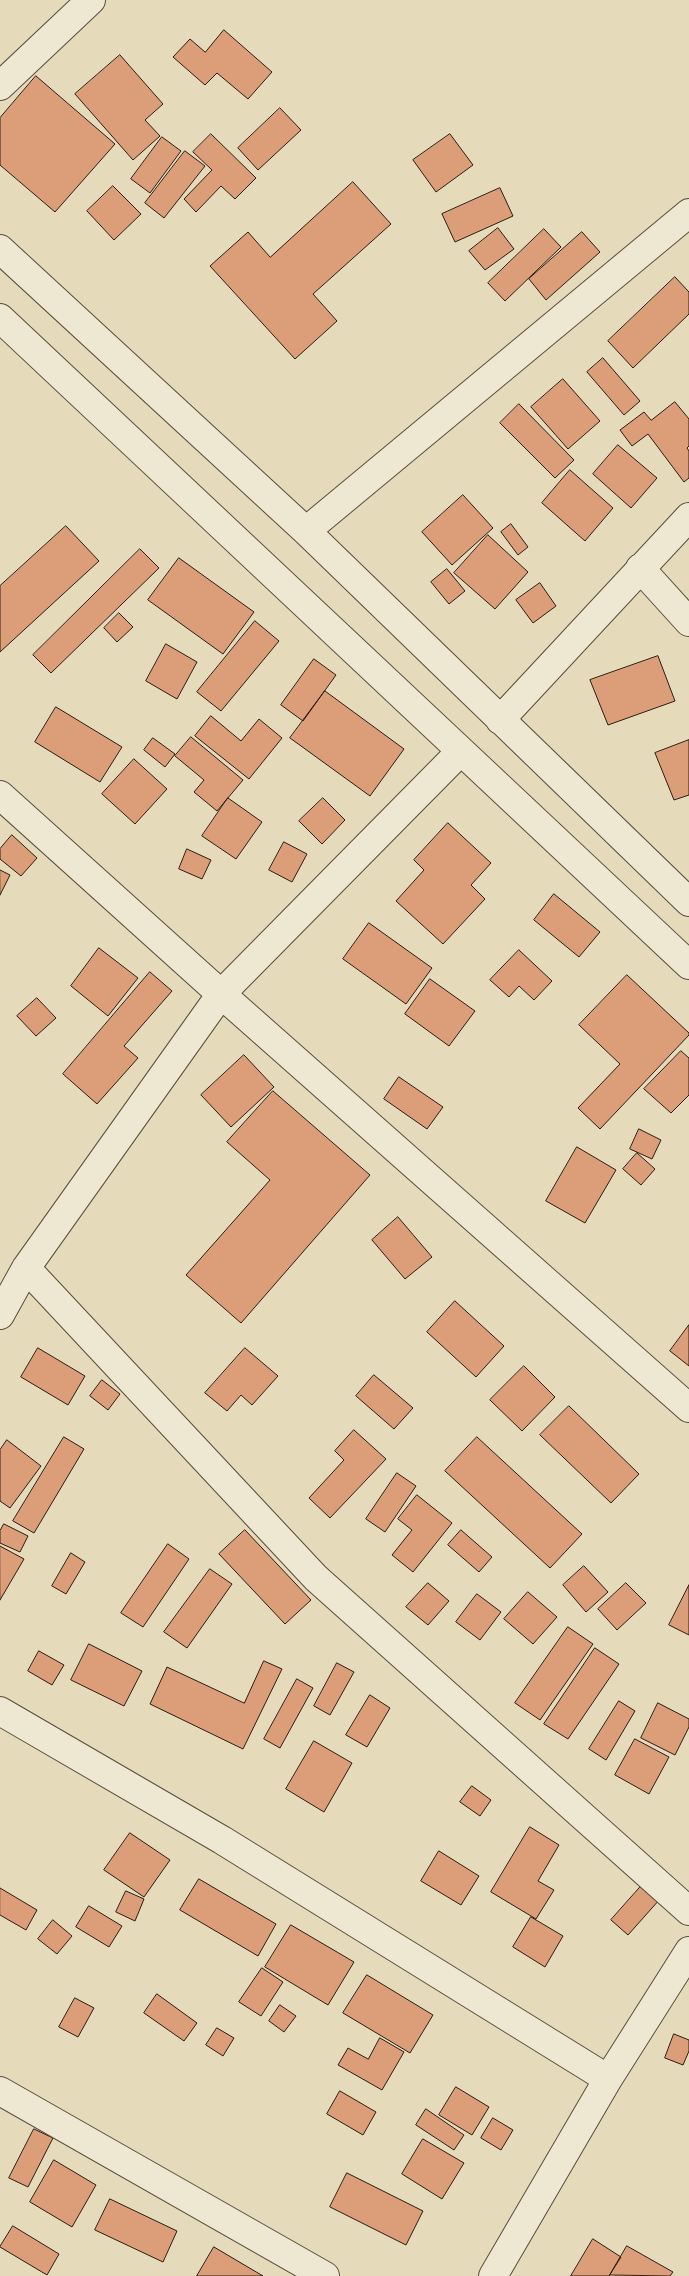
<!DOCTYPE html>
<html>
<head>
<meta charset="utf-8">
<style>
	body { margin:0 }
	canvas { display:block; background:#e5dbba }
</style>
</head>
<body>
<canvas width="689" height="2276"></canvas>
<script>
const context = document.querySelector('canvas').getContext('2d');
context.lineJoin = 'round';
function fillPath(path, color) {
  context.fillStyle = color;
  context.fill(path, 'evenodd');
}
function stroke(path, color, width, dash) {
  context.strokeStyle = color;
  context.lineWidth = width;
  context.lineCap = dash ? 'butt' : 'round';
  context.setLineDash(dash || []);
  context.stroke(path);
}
const building = new Path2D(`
	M 224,30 L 272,72 L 248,99 L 217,73 L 205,85 L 173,57 L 190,39 L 205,52 Z
	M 120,55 L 163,104 L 145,120 L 160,136 L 133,160 L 75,94 Z
	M 36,76 L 115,144 L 55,212 L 0,165 L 0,118 Z
	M 280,108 L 301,130 L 258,170 L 238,148 Z
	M 211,134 L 256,178 L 235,199 L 221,186 L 196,212 L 184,199 L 212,170 L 193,152 Z
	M 450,134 L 473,165 L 436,192 L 413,160 Z
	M 162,137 L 181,151 L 150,193 L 131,179 Z
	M 185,151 L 205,166 L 164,218 L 145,203 Z
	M 353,182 L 391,224 L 313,294 L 337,321 L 295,359 L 210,266 L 248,232 L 270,257 Z
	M 113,186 L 141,214 L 114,240 L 87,211 Z
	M 500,188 L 513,216 L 455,242 L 442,214 Z
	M 498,228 L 514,249 L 485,270 L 469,251 Z
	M 544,229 L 561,247 L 505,301 L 488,283 Z
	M 582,232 L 600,252 L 546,300 L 529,279 Z
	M 675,277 L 689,292 L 689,314 L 633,368 L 608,341 Z
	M 603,358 L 640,401 L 624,415 L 587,372 Z
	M 563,379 L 600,421 L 568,449 L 531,407 Z
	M 675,402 L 689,419 L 689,446 L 687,448 L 689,451 L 689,478 L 684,482 L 648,434 L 632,446 L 620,430 L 644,412 L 651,420 Z
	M 519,404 L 574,460 L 555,478 L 500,423 Z
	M 618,445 L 657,478 L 631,508 L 593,474 Z
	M 570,470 L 613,508 L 585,541 L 542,503 Z
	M 463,495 L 493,528 L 452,565 L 422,532 Z
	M 511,524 L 528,547 L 518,555 L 501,532 Z
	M 66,526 L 99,561 L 0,652 L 0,586 Z
	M 488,535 L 528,572 L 495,609 L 454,573 Z
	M 140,549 L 159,568 L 51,673 L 33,655 Z
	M 179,558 L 254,612 L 223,654 L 148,600 Z
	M 447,569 L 465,591 L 449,604 L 431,582 Z
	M 540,583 L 556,606 L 533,623 L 516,600 Z
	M 119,613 L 133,627 L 117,642 L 104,628 Z
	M 255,621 L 279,641 L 221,711 L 197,692 Z
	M 166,644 L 197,662 L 177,699 L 146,681 Z
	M 658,656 L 675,701 L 608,725 L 590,680 Z
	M 314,659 L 336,675 L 303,721 L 281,705 Z
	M 325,691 L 404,749 L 370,796 L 290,738 Z
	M 56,707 L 122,747 L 100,782 L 35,742 Z
	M 211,716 L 241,741 L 259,719 L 282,738 L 249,779 L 195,736 Z
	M 191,737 L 243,780 L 217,811 L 194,792 L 204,780 L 175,756 Z
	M 153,738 L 175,754 L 165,767 L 144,750 Z
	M 689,740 L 689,795 L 674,800 L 655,753 Z
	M 134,759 L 167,789 L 135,824 L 102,794 Z
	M 228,798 L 262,822 L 236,859 L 202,836 Z
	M 323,798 L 345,820 L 322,844 L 299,821 Z
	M 448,823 L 491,863 L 471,885 L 485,899 L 443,944 L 396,901 L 424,870 L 414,860 Z
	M 12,835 L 37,858 L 21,876 L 0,859 L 0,849 Z
	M 284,842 L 307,854 L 292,882 L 269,870 Z
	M 187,849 L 211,860 L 202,879 L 179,869 Z
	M 0,870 L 10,875 L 0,895 Z
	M 554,894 L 600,932 L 579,957 L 534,920 Z
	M 369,923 L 432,968 L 406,1004 L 343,959 Z
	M 99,948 L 138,978 L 108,1016 L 71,986 Z
	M 519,950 L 552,981 L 534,1000 L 519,986 L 509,997 L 490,980 Z
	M 150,972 L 172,991 L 124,1046 L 138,1058 L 97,1104 L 63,1074 Z
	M 627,975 L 689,1033 L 689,1035 L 600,1129 L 578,1108 L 620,1064 L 579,1025 Z
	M 430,979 L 475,1011 L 449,1046 L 405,1014 Z
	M 37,998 L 56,1018 L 36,1036 L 17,1016 Z
	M 681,1051 L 689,1058 L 689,1095 L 671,1113 L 644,1089 Z
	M 244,1055 L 274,1087 L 231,1127 L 201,1095 Z
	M 399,1077 L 443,1107 L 427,1129 L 384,1099 Z
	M 273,1091 L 370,1175 L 241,1323 L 186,1275 L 270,1180 L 227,1142 Z
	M 639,1129 L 661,1140 L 652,1159 L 630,1149 Z
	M 577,1147 L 616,1170 L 585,1223 L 546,1201 Z
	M 637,1153 L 655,1169 L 641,1185 L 623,1169 Z
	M 398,1217 L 432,1257 L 405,1279 L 372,1240 Z
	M 455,1301 L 504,1346 L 476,1377 L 427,1332 Z
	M 689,1325 L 689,1366 L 670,1351 Z
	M 38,1348 L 85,1376 L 68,1405 L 21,1377 Z
	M 245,1348 L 278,1376 L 252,1405 L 241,1395 L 227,1411 L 205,1393 Z
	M 524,1366 L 555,1397 L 522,1431 L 490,1400 Z
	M 374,1375 L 413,1408 L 394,1429 L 356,1396 Z
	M 102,1380 L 120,1394 L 108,1410 L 90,1396 Z
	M 569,1406 L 639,1474 L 611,1503 L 540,1435 Z
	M 354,1430 L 386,1459 L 330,1518 L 309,1498 L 344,1460 L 335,1451 Z
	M 64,1437 L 84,1449 L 34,1533 L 13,1521 Z
	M 477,1437 L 582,1534 L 550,1568 L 445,1471 Z
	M 7,1440 L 41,1466 L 10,1508 L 0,1501 L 0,1450 Z
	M 397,1473 L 416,1486 L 385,1532 L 366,1519 Z
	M 417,1495 L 452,1523 L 413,1572 L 392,1555 L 412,1530 L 398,1519 Z
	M 4,1524 L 28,1536 L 20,1552 L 0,1543 L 0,1531 Z
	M 245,1530 L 311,1600 L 285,1624 L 219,1554 Z
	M 461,1530 L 492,1557 L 479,1572 L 448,1545 Z
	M 168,1544 L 189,1559 L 143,1627 L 121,1613 Z
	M 0,1546 L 24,1559 L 0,1600 Z
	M 71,1553 L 85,1562 L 66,1594 L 52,1586 Z
	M 584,1566 L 608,1592 L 586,1612 L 563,1585 Z
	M 210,1569 L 232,1584 L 187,1648 L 164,1632 Z
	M 428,1583 L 449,1601 L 428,1625 L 406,1607 Z
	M 626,1583 L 646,1603 L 617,1630 L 598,1609 Z
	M 689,1585 L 689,1635 L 669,1625 Z
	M 528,1592 L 557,1617 L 533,1644 L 504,1619 Z
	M 477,1594 L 501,1612 L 480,1640 L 456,1622 Z
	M 568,1627 L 593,1644 L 540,1720 L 515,1703 Z
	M 89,1644 L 142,1671 L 124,1706 L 71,1680 Z
	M 595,1648 L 619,1664 L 568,1739 L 544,1724 Z
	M 39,1651 L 64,1665 L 52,1685 L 28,1671 Z
	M 264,1661 L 282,1669 L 243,1749 L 150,1704 L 167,1667 L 244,1703 Z
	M 337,1663 L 354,1672 L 330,1715 L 314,1706 Z
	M 297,1679 L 313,1688 L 280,1748 L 264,1739 Z
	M 370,1695 L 390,1708 L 367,1747 L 346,1735 Z
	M 619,1701 L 635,1711 L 606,1760 L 589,1749 Z
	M 658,1703 L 689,1719 L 689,1727 L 675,1755 L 641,1738 Z
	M 635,1739 L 669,1757 L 649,1794 L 615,1775 Z
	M 314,1741 L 352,1763 L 324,1812 L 286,1789 Z
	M 472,1786 L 491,1800 L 480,1816 L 460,1802 Z
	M 530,1827 L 559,1845 L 538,1881 L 554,1890 L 536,1919 L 491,1892 Z
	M 130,1833 L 170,1860 L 144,1897 L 104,1870 Z
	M 439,1851 L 479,1876 L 461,1905 L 421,1881 Z
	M 199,1879 L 276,1924 L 258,1956 L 180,1910 Z
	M 643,1884 L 660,1899 L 628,1935 L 611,1920 Z
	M 0,1888 L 37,1910 L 26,1930 L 0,1915 Z
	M 126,1891 L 144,1899 L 135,1921 L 116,1912 Z
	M 89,1906 L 122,1926 L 109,1947 L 76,1927 Z
	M 531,1917 L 563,1936 L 545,1967 L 513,1947 Z
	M 53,1920 L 72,1936 L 57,1954 L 38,1939 Z
	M 291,1925 L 354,1962 L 328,2005 L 265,1967 Z
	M 262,1968 L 283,1982 L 261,2016 L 239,2002 Z
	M 367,1975 L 433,2015 L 410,2053 L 343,2013 Z
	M 157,1994 L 197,2023 L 184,2041 L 144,2013 Z
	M 75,1998 L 94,2008 L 78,2037 L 59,2027 Z
	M 280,2005 L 296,2016 L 284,2032 L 269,2021 Z
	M 217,2028 L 234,2038 L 223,2056 L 206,2045 Z
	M 674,2034 L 689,2040 L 689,2051 L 683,2065 L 665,2058 Z
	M 380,2038 L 404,2052 L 382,2090 L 338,2065 L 348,2048 L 368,2059 Z
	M 456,2087 L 489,2107 L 472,2135 L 439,2115 Z
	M 340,2091 L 376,2112 L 363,2135 L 327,2114 Z
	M 426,2109 L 464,2135 L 454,2150 L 416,2125 Z
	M 493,2118 L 513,2130 L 501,2150 L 481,2138 Z
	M 34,2129 L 53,2138 L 28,2187 L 9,2178 Z
	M 423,2139 L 464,2163 L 442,2199 L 402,2174 Z
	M 54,2160 L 96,2185 L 72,2227 L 30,2202 Z
	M 347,2173 L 423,2211 L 406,2245 L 330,2207 Z
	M 110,2199 L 177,2231 L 163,2262 L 95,2230 Z
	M 13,2226 L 59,2254 L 47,2275 L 0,2247 Z
	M 593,2239 L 621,2257 L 609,2276 L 571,2276 Z
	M 627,2246 L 673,2272 L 670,2276 L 610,2275 Z
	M 214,2247 L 263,2276 L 197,2276 Z`);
fillPath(building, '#dc9e79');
stroke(building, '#2c1c14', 1);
const minor = new Path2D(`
	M 0,86 L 91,0
	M 0,249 L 306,531 L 689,902
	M 0,318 L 689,965
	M 306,531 L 689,213
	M 640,568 L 689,622
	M 500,720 L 689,517
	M 0,795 L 221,994 L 689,1408
	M 26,1268 L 316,1578 L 689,1911
	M 0,1315 L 26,1268 L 221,994 L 460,752
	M 0,1711 L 222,1840 L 608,2079
	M 0,2091 L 325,2276
	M 493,2276 L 608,2079 L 689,1951`);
stroke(minor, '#5a4c3e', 30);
stroke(minor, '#eee8d2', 28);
</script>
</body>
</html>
